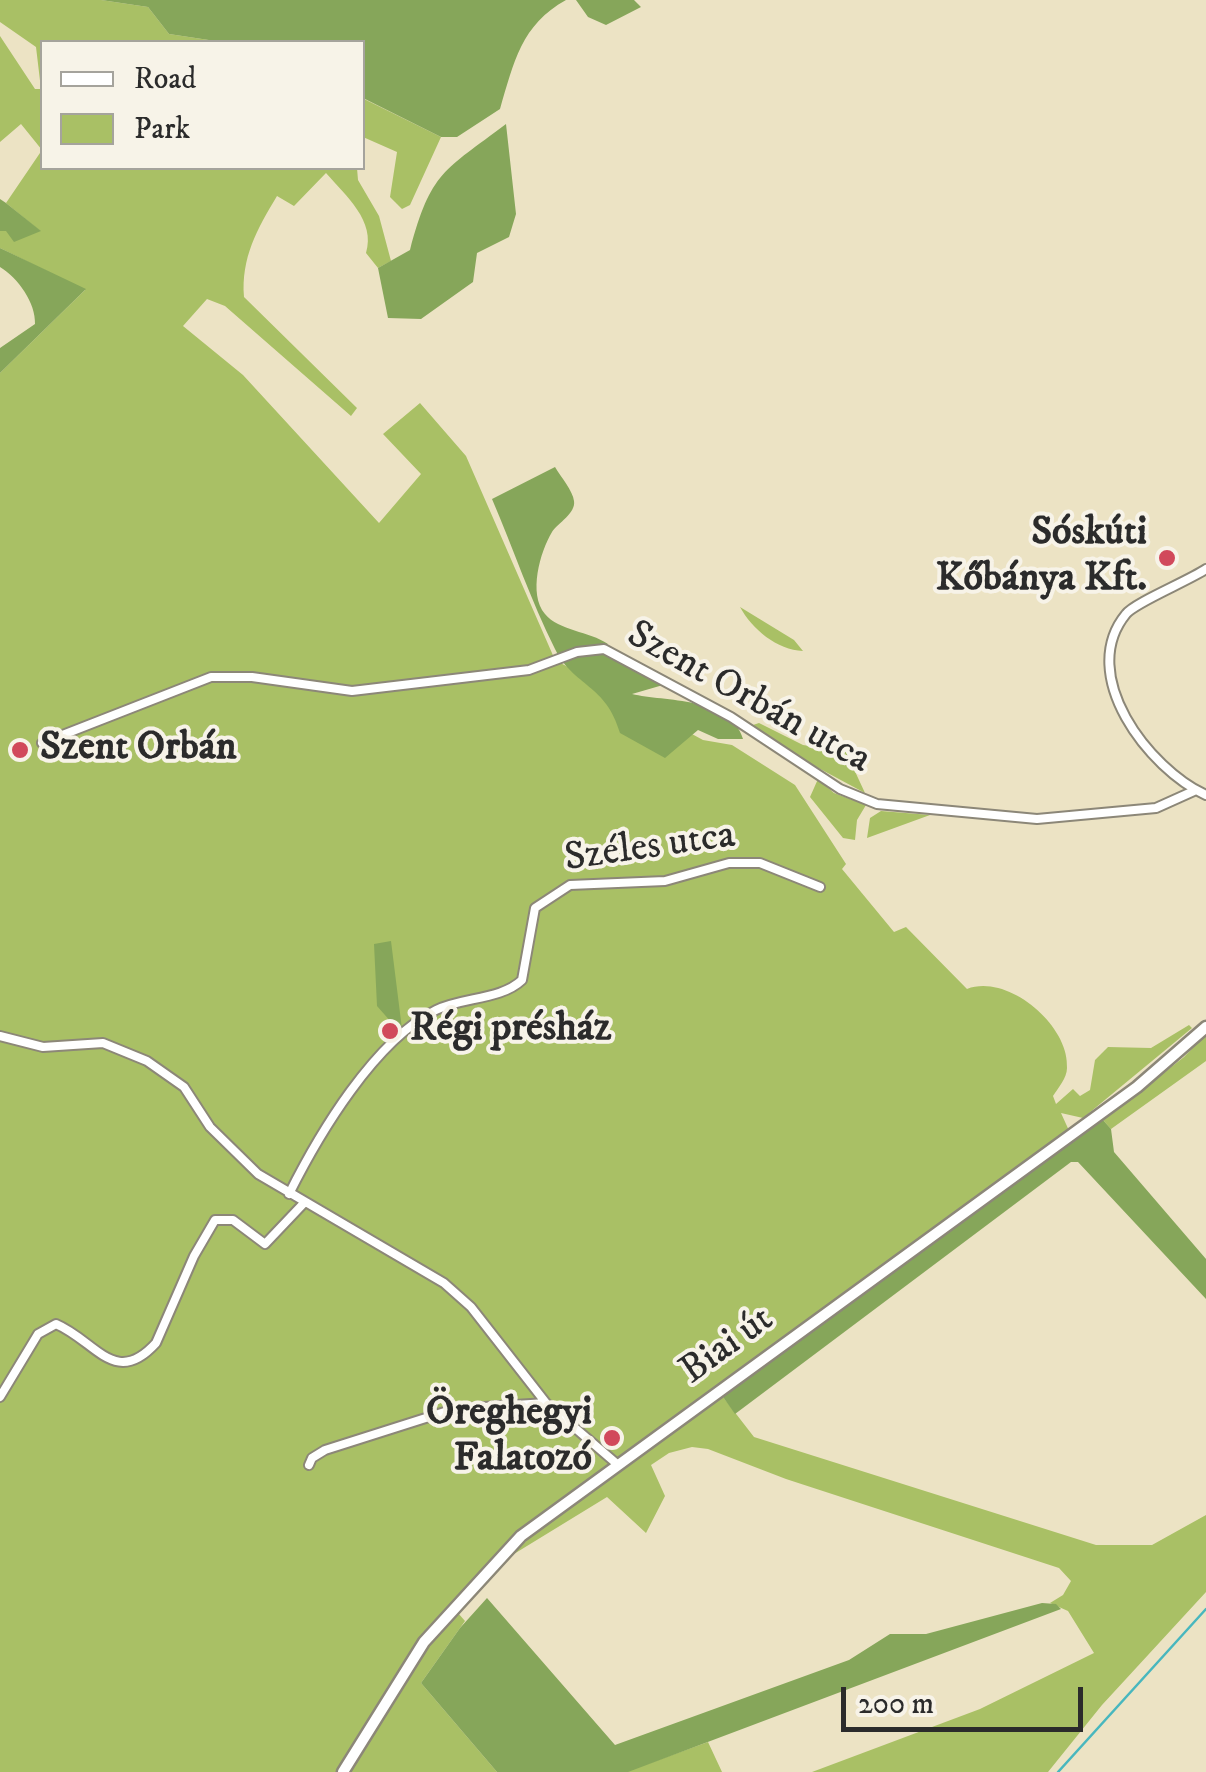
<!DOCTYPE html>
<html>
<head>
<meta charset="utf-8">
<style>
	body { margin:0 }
	#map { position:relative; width:1206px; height:1772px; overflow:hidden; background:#ece3c4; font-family:"IM FELL DW Pica",serif }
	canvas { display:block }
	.legend { position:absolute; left:40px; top:40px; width:325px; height:130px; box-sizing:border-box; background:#f7f3e8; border:2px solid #a5a39c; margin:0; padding:12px 18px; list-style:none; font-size:30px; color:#2b2b2b }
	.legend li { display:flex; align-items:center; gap:20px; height:50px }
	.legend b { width:50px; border:2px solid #a5a39c }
	.scale { position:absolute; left:841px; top:1687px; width:242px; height:45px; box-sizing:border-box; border:5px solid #2b2b2b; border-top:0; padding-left:12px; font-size:30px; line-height:35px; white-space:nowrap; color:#2b2b2b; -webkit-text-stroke:8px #f7f3e8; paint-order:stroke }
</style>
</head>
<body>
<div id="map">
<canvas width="1206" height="1772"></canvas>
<ul class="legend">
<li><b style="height:12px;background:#fff"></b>Road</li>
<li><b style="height:28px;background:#a9c065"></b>Park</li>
</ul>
<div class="scale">200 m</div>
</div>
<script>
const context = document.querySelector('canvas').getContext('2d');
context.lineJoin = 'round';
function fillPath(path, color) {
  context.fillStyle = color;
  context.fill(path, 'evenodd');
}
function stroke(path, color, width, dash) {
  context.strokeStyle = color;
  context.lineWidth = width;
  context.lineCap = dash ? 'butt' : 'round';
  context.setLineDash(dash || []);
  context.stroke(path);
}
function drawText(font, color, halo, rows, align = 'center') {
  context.font = font + ' "IM FELL DW Pica",serif';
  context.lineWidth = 8;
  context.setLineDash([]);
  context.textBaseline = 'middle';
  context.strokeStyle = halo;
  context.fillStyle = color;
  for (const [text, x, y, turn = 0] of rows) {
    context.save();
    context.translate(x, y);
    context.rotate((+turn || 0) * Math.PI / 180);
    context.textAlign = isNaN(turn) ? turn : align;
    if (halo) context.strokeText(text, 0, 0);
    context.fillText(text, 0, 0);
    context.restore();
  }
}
fillPath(new Path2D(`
	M 0,0 L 101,0 L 148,7 L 169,34 L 222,42 L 42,42 L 42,168 L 357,168 L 358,180 L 379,216 L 391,261 L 378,268 L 366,253 C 376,221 346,196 326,173 L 294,206 L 277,196 C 257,229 241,258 244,297 L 357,408 L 351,416 L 225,306 L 207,299 L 183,326 L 243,375 L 379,523 L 421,474 L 383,434 L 420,403 L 466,456 L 555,660 L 703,740 L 732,745 L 795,785 L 846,864 L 842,869 L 894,932 L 906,927 L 967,989 C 1008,973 1070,1026 1067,1068 C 1067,1078 1058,1088 1053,1096 L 1056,1104 L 1073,1089 L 1080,1096 L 1090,1090 L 1095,1060 L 1108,1047 L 1151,1048 L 1189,1025 L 1192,1028 L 1083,1118 L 1061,1113 L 1071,1135 L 547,1514 L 443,1617 L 343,1772 L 0,1772 L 0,373 L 85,290 L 0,248 L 0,231 L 40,231 L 6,203 L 42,150 L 21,124 L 0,142 L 0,36 L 35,89 L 41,89 L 36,47 L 0,22 Z
	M 362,98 L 441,137 L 410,205 L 402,209 L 390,197 L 397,152 L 363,137 Z
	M 740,607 L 794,640 L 803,651 C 777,650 752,629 740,607 Z
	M 759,723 L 803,745 L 846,752 L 865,793 L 781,748 L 750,726 Z
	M 818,779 L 834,793 L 866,805 L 857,820 L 855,840 L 843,838 L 810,797 Z
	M 881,811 L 930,815 L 867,838 L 870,818 Z
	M 1206,1034 L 1206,1061 L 1111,1129 L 1103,1120 L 1184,1057 Z
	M 723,1397 L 754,1437 L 1096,1545 L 1152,1545 L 1206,1515 L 1206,1592 L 1102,1705 L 1048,1772 L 812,1772 L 980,1709 L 1094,1653 L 1068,1611 L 1050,1603 L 1063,1595 L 1071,1581 L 1059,1568 L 786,1479 L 708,1449 L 692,1447 L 669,1453 L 651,1465 L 665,1496 L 646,1533 L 607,1497 L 509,1557 L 549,1520 Z
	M 458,1613 L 465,1621 L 421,1683 L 497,1772 L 349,1772 L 434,1636 Z
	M 708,1742 L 722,1772 L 625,1772 Z`), '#a9c065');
fillPath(new Path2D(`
	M 101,0 L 566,0 C 521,25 514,62 500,109 L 457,137 L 441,137 L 363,98 L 362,42 L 222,42 L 169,34 L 148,7 Z
	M 576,0 L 634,0 L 641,7 L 606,25 L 588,17 Z
	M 506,124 L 516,214 L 509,237 L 477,253 L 473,282 L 421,319 L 388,318 L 378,268 L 410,250 C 431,171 444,171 506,124 Z
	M 0,199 L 6,203 L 41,231 L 14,242 L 6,231 L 0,231 Z
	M 0,248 L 86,289 L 0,373 L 0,348 L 35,324 C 36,303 18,278 0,267 Z
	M 555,467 C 561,477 573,491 574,501 C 576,513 558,523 552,532 C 540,552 528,594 545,614 C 559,631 589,631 608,644 L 602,646 L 602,654 L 663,685 L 632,694 C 664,702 731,696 743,739 L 718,739 L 698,730 L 665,758 L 620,733 C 606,684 574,687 555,649 C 531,601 513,548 492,499 Z
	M 391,941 L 402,1029 L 399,1031 L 377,1006 L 374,944 Z
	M 1103,1120 L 1111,1129 L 1114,1152 L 1206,1259 L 1206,1299 L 1078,1162 L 1071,1162 L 735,1414 L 723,1397 Z
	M 487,1598 L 615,1745 L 849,1660 L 890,1634 L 926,1634 L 1042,1603 L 1056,1604 L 1061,1609 L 628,1772 L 497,1772 L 421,1683 L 460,1628 Z`), '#86a65a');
stroke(new Path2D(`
	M 1058,1772 L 1206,1609`), '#48b7be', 2.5);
const minor = new Path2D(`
	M 1206,569 C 1188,581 1134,603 1126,614 C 1076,675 1149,769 1206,795
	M 42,743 L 211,677 L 252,677 L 352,691 L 529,670 L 577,652 L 604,649 L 731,717 L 840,789 L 877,804 L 1037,819 L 1156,808 L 1196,790
	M 0,1036 L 43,1047 L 103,1043 L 147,1061 L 184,1087 L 210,1127 L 258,1174 L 444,1283 L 471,1307 L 546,1403 L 617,1464
	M 289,1194 C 319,1134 374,1041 436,1010 C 462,997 501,1000 522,980 L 535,908 L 570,885 L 665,881 L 729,863 L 760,863 L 820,887
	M 0,1397 L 38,1334 L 56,1324 C 96,1341 115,1388 156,1343 L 194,1256 L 215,1220 L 233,1220 L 265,1244 L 303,1204
	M 309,1465 L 312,1458 L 325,1450 L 454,1409 L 546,1403`);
const major = new Path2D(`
	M 343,1772 L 424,1642 L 521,1536 L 1137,1087 L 1206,1027`);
stroke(minor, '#8c8778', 12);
stroke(major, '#8c8778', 15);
stroke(minor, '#fff', 8);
stroke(major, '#fff', 10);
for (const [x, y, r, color] of [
	[1167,558,10,"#d1495b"],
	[20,750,10,"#d1495b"],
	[390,1031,10,"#d1495b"],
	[612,1438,10,"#d1495b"]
]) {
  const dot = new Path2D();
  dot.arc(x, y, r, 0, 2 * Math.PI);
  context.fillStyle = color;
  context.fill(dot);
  stroke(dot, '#f7f3e8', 4);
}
drawText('bold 40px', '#2b2b2b', '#f7f3e8', [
	["Sóskúti",1147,535],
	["Kőbánya Kft.",1147,581],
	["Szent Orbán",40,750,"left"],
	["Régi présház",410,1031,"left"],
	["Öreghegyi",592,1415],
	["Falatozó",592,1461]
], 'right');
drawText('40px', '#2b2b2b', '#f7f3e8', [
	["Szent Orbán utca",748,699,29],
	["Széles utca",650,849,-8],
	["Biai út",728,1347,-36]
]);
</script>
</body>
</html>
